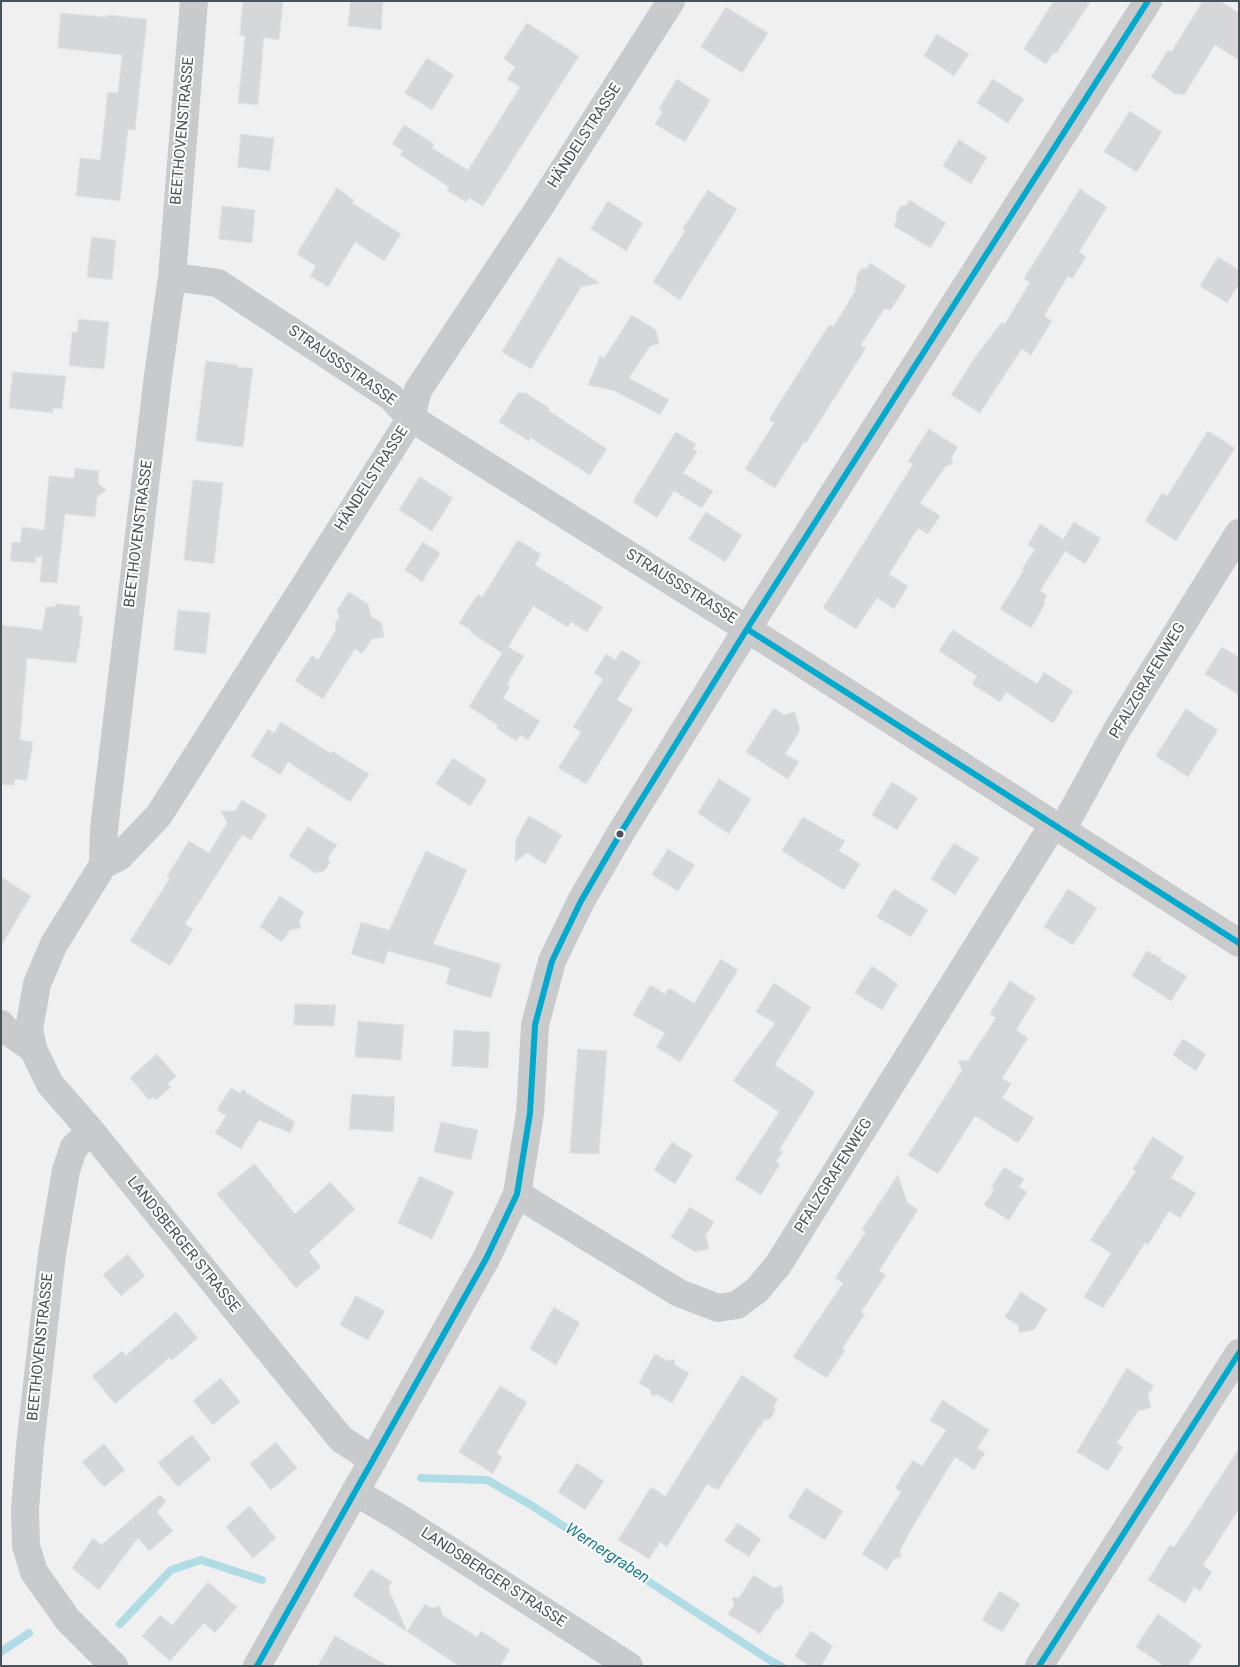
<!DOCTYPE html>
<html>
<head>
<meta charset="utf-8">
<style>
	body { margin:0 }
	#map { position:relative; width:1240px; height:1667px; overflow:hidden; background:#f0f0f0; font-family:Roboto,sans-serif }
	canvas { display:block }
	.frame { position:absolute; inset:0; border:2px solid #49535a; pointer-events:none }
</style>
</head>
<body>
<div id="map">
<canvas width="1240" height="1667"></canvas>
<div class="frame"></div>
</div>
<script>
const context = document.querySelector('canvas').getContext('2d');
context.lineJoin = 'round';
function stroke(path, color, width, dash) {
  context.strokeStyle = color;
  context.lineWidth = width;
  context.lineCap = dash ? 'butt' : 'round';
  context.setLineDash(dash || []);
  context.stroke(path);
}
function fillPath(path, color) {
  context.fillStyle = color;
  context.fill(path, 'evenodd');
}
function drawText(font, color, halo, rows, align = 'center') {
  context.font = font + ' Roboto,sans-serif';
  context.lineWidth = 4;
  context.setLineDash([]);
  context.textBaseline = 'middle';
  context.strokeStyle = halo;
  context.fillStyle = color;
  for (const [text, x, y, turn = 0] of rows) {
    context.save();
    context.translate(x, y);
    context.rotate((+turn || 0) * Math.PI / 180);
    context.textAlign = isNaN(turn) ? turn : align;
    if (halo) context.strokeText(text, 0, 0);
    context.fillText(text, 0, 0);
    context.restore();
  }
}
stroke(new Path2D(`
	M 421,1478 L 487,1480 L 531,1505 L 771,1661 L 781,1666
	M 120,1624 L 171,1570 L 201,1560 L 262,1580
	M 1,1652 L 29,1633`), '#b0dce6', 8);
const building = new Path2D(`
	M 243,1 L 283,1 L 279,40 L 264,38 L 258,105 L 238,103 L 245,36 L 240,35 Z
	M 351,1 L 383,1 L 381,30 L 348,26 Z
	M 1054,1 L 1091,1 L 1056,54 L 1054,52 L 1046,64 L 1024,49 Z
	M 1203,1 L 1221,1 L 1239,13 L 1239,60 L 1215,45 L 1184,95 L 1175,94 L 1151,77 L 1168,50 L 1171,52 Z
	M 726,7 L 768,33 L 742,73 L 701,47 Z
	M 61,13 L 107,17 L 107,15 L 147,19 L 135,130 L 128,129 L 120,201 L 76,196 L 80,158 L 100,160 L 108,92 L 118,93 L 122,55 L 58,48 Z
	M 527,23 L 579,56 L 483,206 L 469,198 L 466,202 L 447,190 L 449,187 L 400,155 L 403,151 L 392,144 L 404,125 L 434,144 L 432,148 L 468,170 L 520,87 L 507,79 L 515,67 L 504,59 Z
	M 937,34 L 969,54 L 954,76 L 924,56 Z
	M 427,58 L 454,75 L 432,110 L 405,93 Z
	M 677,79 L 710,100 L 685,142 L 655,124 L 663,112 L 659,109 Z
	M 993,79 L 1024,99 L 1008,123 L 977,103 Z
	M 1130,111 L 1162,132 L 1137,172 L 1104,152 Z
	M 241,134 L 274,138 L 270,171 L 238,167 Z
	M 959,140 L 987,157 L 971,184 L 943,166 Z
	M 337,188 L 354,200 L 352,203 L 401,234 L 384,261 L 355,242 L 328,287 L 310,276 L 316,266 L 297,254 Z
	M 1080,189 L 1107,207 L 1079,252 L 1086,257 L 1072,279 L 1068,276 L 1044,316 L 1052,321 L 1031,355 L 1022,349 L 1021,350 L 980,413 L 951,395 L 979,351 L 980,351 L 1001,323 L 1005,324 L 1030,282 L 1024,279 Z
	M 708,190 L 737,209 L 680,300 L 653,282 L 685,231 L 683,229 Z
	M 910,200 L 946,223 L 930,248 L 894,226 L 897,219 L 896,214 L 901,206 L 906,205 Z
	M 608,201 L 643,223 L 626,251 L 591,229 Z
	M 222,206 L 255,210 L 252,243 L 219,239 Z
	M 92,237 L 116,240 L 112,280 L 87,277 Z
	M 559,257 L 600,283 L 581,287 L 531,369 L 502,352 Z
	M 1218,257 L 1239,270 L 1239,284 L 1227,303 L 1200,286 Z
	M 870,263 L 906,286 L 890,311 L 885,308 L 861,345 L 866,348 L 806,443 L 804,442 L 775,488 L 745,469 L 774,423 L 769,419 L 829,325 L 833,327 L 856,290 L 854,289 L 857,282 L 856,277 L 861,269 L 867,268 Z
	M 632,315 L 656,330 L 659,344 L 650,346 L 629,378 L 669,400 L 660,415 L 615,391 L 588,385 L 600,356 L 604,358 Z
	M 79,319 L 109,322 L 104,369 L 69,366 L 72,332 L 77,332 Z
	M 206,361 L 238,365 L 238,367 L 253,368 L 243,447 L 196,441 Z
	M 13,372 L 66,376 L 62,409 L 53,408 L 53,413 L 9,408 Z
	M 518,393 L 526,393 L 550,409 L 549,411 L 607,449 L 590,475 L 531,438 L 529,441 L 499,422 Z
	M 929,429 L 958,447 L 951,458 L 953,464 L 946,466 L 920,503 L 940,516 L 928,534 L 918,528 L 889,574 L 908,586 L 894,609 L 877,598 L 856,629 L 823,608 L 913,464 L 908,462 Z
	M 1208,431 L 1235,448 L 1176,541 L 1145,521 L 1162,493 L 1167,496 Z
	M 676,432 L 696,444 L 693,449 L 697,452 L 683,473 L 713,491 L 702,508 L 674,491 L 657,518 L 633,502 Z
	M 75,468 L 99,471 L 98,483 L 106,490 L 97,497 L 95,517 L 65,514 L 57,583 L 40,582 L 42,557 L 36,557 L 35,563 L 10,561 L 12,542 L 20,543 L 22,527 L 44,530 L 49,476 L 74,478 Z
	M 420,477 L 453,498 L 432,531 L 399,510 Z
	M 193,480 L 223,483 L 214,564 L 184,560 Z
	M 706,512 L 742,535 L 725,562 L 689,539 Z
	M 1074,522 L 1101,538 L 1085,564 L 1065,551 L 1040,591 L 1047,595 L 1043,603 L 1045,604 L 1031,628 L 1000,609 L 1024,570 L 1022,569 L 1035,549 L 1028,545 L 1040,524 L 1063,539 Z
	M 518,540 L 541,554 L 535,565 L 603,607 L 587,632 L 571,622 L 568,627 L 533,606 L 508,647 L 524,656 L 507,684 L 510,687 L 503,698 L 540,721 L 528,740 L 521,735 L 516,741 L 496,728 L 498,725 L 469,707 L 502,653 L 470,632 L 471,630 L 459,623 L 478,594 L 482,597 Z
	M 423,542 L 440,553 L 422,582 L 405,570 Z
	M 349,592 L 368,604 L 371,616 L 382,623 L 384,637 L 372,639 L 362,654 L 355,649 L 323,699 L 295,681 L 312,655 L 318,660 L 336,630 L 335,623 L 339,617 L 337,610 Z
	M 56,604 L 80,606 L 79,616 L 83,616 L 79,649 L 78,649 L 76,663 L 27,658 L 20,740 L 33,742 L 27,780 L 15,779 L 14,785 L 1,785 L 1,625 L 42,630 L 46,607 L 55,607 Z
	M 178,610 L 210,613 L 206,654 L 174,650 Z
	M 953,630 L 1037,684 L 1044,672 L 1073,691 L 1053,723 L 1006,692 L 1000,702 L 972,684 L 977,676 L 939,651 Z
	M 1222,647 L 1239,657 L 1239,695 L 1205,674 Z
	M 622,650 L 641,662 L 617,700 L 633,709 L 586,784 L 558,768 L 581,732 L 573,727 L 603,679 L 594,673 L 606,654 L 615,660 Z
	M 774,708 L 784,715 L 795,712 L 800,731 L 785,754 L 799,762 L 788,779 L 746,752 Z
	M 1186,709 L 1218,730 L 1188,777 L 1156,756 Z
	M 281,722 L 330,753 L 332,751 L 369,774 L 350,802 L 288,762 L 280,775 L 251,756 L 268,729 L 274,733 Z
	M 453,758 L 487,780 L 470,806 L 436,784 Z
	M 719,779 L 751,799 L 729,834 L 698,813 Z
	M 892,782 L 918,798 L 897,830 L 872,815 Z
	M 242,800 L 267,815 L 251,840 L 242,835 L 185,924 L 193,929 L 170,966 L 130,941 L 170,878 L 167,876 L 189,841 L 209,853 L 227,823 L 221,811 L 235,811 Z
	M 529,816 L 562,835 L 545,864 L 527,853 L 515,862 L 516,839 Z
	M 803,817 L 845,841 L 839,851 L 860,864 L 844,890 L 782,851 Z
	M 308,827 L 337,845 L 328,858 L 330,863 L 324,871 L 315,873 L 289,856 Z
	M 954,843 L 979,858 L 955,895 L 931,879 Z
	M 668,849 L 695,865 L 678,891 L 652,875 Z
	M 426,851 L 467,870 L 433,944 L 501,964 L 491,998 L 446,984 L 450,968 L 388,951 L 384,964 L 351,954 L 361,922 L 389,930 Z
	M 1,877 L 31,896 L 1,946 Z
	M 894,889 L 928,910 L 911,937 L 877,917 Z
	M 1068,889 L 1097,908 L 1073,945 L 1044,927 Z
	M 280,896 L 304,912 L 299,921 L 301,928 L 290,930 L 282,942 L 260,927 Z
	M 1147,951 L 1161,958 L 1161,961 L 1187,976 L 1171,1001 L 1132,976 Z
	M 721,959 L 738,970 L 680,1062 L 656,1047 L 665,1033 L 633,1015 L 650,985 L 665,994 L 669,988 L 694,1003 Z
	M 872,966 L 898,984 L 882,1010 L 855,993 Z
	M 1010,981 L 1036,998 L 1016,1030 L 1028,1038 L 1002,1078 L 1011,1084 L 1002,1098 L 1034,1118 L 1018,1143 L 975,1116 L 938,1174 L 908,1155 L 962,1070 L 958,1061 L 968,1060 L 996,1018 L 990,1014 Z
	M 774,983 L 811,1007 L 775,1065 L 815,1092 L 779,1150 L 783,1152 L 776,1162 L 780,1164 L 761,1195 L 735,1179 L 779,1112 L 733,1081 L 775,1023 L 756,1012 Z
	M 295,1004 L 336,1005 L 334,1026 L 294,1025 Z
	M 358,1021 L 404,1025 L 401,1060 L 355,1057 Z
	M 454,1030 L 490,1032 L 488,1068 L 452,1066 Z
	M 1183,1039 L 1206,1054 L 1196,1071 L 1173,1055 Z
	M 578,1049 L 607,1051 L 599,1154 L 570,1153 Z
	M 157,1054 L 176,1076 L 168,1083 L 171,1087 L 156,1100 L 153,1097 L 149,1100 L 130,1078 Z
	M 231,1088 L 240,1093 L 243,1089 L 247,1093 L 295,1122 L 290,1133 L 259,1120 L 241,1149 L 215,1133 L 226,1116 L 217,1110 Z
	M 352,1094 L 395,1097 L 393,1132 L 349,1129 Z
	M 441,1122 L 478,1130 L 471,1160 L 434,1152 Z
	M 1153,1137 L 1184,1157 L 1171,1178 L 1196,1193 L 1180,1218 L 1169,1211 L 1148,1245 L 1145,1243 L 1103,1308 L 1084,1297 L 1111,1253 L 1090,1240 L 1136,1171 L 1133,1169 Z
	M 672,1142 L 693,1155 L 675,1184 L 654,1170 Z
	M 255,1164 L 295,1214 L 330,1182 L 355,1209 L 309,1252 L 321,1267 L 296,1288 L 217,1194 Z
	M 1004,1167 L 1024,1179 L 1019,1187 L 1027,1192 L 1009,1220 L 984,1205 L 994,1190 L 991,1188 Z
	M 898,1175 L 907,1202 L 918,1210 L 879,1271 L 886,1275 L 861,1312 L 865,1314 L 842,1349 L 845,1350 L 827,1378 L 793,1357 L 843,1283 L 835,1278 L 866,1232 L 862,1230 Z
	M 420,1176 L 454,1192 L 432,1239 L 398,1223 Z
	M 690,1207 L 714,1222 L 706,1235 L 709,1249 L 695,1252 L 671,1237 Z
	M 128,1254 L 145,1276 L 121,1296 L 103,1275 Z
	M 1021,1292 L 1047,1309 L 1034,1330 L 1019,1333 L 1018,1325 L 1005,1317 Z
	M 356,1296 L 385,1311 L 368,1340 L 340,1325 Z
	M 554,1307 L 580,1323 L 556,1365 L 530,1349 Z
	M 176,1312 L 198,1338 L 172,1360 L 169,1358 L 115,1404 L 92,1376 L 122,1351 L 126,1355 Z
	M 655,1354 L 668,1361 L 674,1359 L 675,1365 L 689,1373 L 672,1403 L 658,1395 L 652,1396 L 650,1390 L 639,1383 Z
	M 1127,1368 L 1154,1386 L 1148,1395 L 1151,1408 L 1138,1411 L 1117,1443 L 1123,1447 L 1108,1471 L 1077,1452 Z
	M 742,1375 L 778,1399 L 774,1406 L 775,1411 L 770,1419 L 764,1420 L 760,1428 L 759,1427 L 718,1490 L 707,1484 L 667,1547 L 660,1542 L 649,1559 L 618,1540 L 651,1487 L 665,1496 Z
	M 221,1378 L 240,1402 L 213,1425 L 193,1401 Z
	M 500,1386 L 527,1402 L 497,1453 L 502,1457 L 493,1474 L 459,1452 Z
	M 943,1400 L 989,1430 L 977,1448 L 985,1453 L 974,1470 L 955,1457 L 906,1538 L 907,1538 L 900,1549 L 901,1557 L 894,1559 L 887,1570 L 862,1554 L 901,1492 L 895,1488 L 913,1460 L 922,1466 L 946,1430 L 930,1421 Z
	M 192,1435 L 211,1459 L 178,1487 L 158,1463 Z
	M 276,1442 L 297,1468 L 271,1490 L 250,1464 Z
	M 104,1444 L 125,1470 L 104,1487 L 82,1462 Z
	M 1239,1449 L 1239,1509 L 1203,1565 L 1212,1572 L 1200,1591 L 1194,1587 L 1185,1603 L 1148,1580 L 1170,1545 L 1174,1547 Z
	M 577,1463 L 604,1481 L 585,1510 L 558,1492 Z
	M 806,1488 L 843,1511 L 825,1540 L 788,1517 Z
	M 160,1495 L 166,1501 L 157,1512 L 173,1531 L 149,1551 L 138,1538 L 99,1590 L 72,1568 L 93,1538 L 101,1545 Z
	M 250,1506 L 276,1538 L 253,1558 L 226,1527 Z
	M 738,1523 L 761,1539 L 749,1557 L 725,1541 Z
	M 371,1569 L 392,1582 L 388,1588 L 407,1631 L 425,1604 L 432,1608 L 440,1606 L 442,1615 L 477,1637 L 481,1631 L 510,1650 L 500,1666 L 459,1666 L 353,1596 Z
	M 754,1575 L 774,1588 L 782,1586 L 784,1601 L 779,1609 L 776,1610 L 760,1634 L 728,1614 L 734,1605 L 732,1598 L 739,1597 Z
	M 208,1582 L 237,1607 L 215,1633 L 204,1623 L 170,1661 L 142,1636 L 160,1615 L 172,1625 Z
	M 1000,1591 L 1020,1604 L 1002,1632 L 982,1620 Z
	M 1158,1614 L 1202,1645 L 1188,1666 L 1164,1666 L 1136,1647 Z
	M 811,1631 L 833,1646 L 821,1666 L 809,1666 L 795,1656 Z
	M 335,1636 L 388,1666 L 318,1666 Z`);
fillPath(building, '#d6d7d8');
stroke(building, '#e2e2e2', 1);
stroke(new Path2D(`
	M 172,277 L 218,283 L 391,397 L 411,418 L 798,661 L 1239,943
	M 1062,830 L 1118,728 L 1239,533
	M 103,865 L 119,857 L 159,815 L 411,418 L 418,390 L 541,205 L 671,1
	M 1,1024 L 6,1030 L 33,1049 L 50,1084 L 91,1131 L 341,1439 L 373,1460
	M 33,1049 L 29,1029 L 37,984 L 54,944 L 103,865 L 104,829 L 158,376 L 172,277 L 194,1
	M 91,1131 L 74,1147 L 66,1170 L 52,1254 L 30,1446 L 25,1509 L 26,1546 L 34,1572 L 68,1620 L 114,1666
	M 517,1194 L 679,1293 L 718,1308 L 737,1305 L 757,1290 L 778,1265 L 1053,825
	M 355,1492 L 398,1517 L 629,1666
	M 257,1666 L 486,1259 L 517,1194 L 530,1113 L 535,1025 L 552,961 L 581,901 L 620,834 L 747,629 L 1148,1
	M 1039,1666 L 1239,1353`), '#c8cacb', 28);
stroke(new Path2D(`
	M 747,629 L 1239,943
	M 257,1666 L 486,1259 L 517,1194 L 530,1113 L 535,1025 L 552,961 L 581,901 L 620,834 L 747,629 L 1148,1
	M 1039,1666 L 1239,1353`), '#00a9ce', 6);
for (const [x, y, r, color] of [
	[620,834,4.5,"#49535a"]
]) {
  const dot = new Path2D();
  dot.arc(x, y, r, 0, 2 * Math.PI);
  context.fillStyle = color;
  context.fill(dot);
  stroke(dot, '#fff', 2);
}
drawText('15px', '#49535a', '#fff', [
	["BEETHOVENSTRASSE",183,131,-85],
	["HÄNDELSTRASSE",585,136,-57],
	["STRAUSSSTRASSE",342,366,35],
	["HÄNDELSTRASSE",372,479,-57],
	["BEETHOVENSTRASSE",139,534,-83],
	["STRAUSSSTRASSE",681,587,32],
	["PFALZGRAFENWEG",1148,681,-59],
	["PFALZGRAFENWEG",834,1176,-58],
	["LANDSBERGER STRASSE",183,1245,51],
	["BEETHOVENSTRASSE",41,1347,-84],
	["LANDSBERGER STRASSE",493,1578,33]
]);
drawText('italic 16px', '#1d7e91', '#fff', [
	["Wernergraben",607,1554,33]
]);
</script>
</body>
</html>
